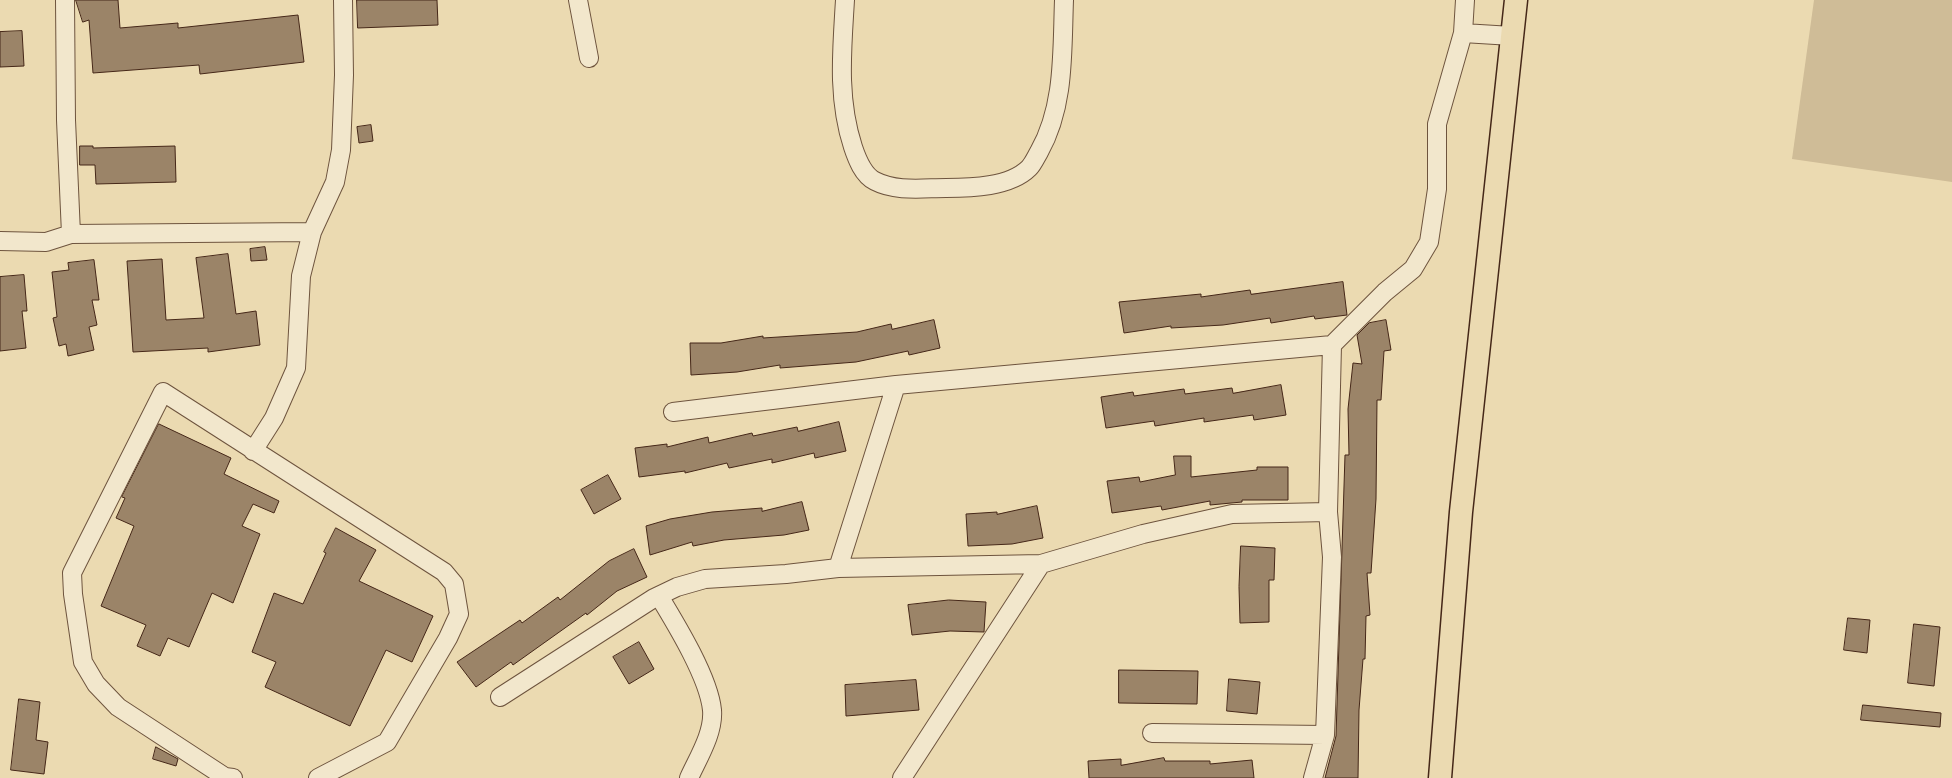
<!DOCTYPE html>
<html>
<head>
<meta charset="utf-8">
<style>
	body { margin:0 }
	canvas { display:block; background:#ebdab1 }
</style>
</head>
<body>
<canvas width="1952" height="778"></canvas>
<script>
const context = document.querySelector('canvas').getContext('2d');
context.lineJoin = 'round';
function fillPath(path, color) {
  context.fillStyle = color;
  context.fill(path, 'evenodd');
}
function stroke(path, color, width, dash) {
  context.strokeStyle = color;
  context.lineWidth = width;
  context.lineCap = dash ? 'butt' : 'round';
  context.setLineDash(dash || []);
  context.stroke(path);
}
fillPath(new Path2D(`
	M 1814,0 L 1952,0 L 1952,182 L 1792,159 Z`), '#cfbc97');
const building = new Path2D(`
	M 76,0 L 118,0 L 120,28 L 178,23 L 178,28 L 298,15 L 304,62 L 200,74 L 199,65 L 93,73 L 89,20 L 83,22 Z
	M 357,0 L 437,0 L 438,25 L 358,28 Z
	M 22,31 L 24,66 L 0,67 L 0,32 Z
	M 371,125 L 373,141 L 359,143 L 357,127 Z
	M 80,146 L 93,146 L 93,148 L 175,146 L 176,182 L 96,184 L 95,165 L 80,165 Z
	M 265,247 L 267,260 L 251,261 L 250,249 Z
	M 228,254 L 236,314 L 256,311 L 260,345 L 208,352 L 208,348 L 133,352 L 127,261 L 162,259 L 166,320 L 204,318 L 196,258 Z
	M 94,260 L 99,300 L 92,300 L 97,325 L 89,327 L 94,350 L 68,356 L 66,344 L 59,346 L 53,318 L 57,317 L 52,272 L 69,270 L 68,263 Z
	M 24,275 L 27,311 L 22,311 L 26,348 L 0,351 L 0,277 Z
	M 1343,282 L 1347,315 L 1315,319 L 1314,316 L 1271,323 L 1270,318 L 1223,325 L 1171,328 L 1171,326 L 1124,333 L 1119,302 L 1201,294 L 1201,297 L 1250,290 L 1251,294 Z
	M 934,320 L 940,348 L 909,355 L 908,351 L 856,362 L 780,368 L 780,365 L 737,372 L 691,375 L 690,343 L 721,343 L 763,336 L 763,338 L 857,332 L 891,324 L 892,329 Z
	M 1386,320 L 1391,350 L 1384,351 L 1381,400 L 1377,400 L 1376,499 L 1371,573 L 1367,573 L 1370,615 L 1366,616 L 1365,659 L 1363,659 L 1359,710 L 1358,778 L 1325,778 L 1336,736 L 1345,455 L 1349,455 L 1348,409 L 1353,363 L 1362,364 L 1357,335 L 1369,323 Z
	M 1281,385 L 1286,415 L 1254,420 L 1253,415 L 1204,422 L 1204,418 L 1155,426 L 1154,421 L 1106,428 L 1101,397 L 1133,392 L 1134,396 L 1184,389 L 1185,394 L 1232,388 L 1233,393 Z
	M 839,422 L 846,451 L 815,458 L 814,453 L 772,463 L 772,459 L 729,468 L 727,463 L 685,473 L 685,471 L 639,477 L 635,448 L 667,444 L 667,447 L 708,437 L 709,443 L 752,433 L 753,436 L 797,427 L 798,431 Z
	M 159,424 L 231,458 L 224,474 L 279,501 L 274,513 L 253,504 L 242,526 L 260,534 L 233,603 L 212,593 L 189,647 L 168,638 L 160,656 L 137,646 L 146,625 L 101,606 L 134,526 L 116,518 L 125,498 L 122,497 Z
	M 1174,456 L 1191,456 L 1191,477 L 1257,470 L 1257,467 L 1288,467 L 1288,500 L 1242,500 L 1242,502 L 1210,505 L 1210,501 L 1162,510 L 1161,506 L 1112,513 L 1107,481 L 1139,477 L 1140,482 L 1175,475 Z
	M 608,475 L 621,499 L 594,514 L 581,490 Z
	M 802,502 L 809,530 L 784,535 L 724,540 L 693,546 L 692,542 L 650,555 L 646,526 L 670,519 L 712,512 L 762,508 L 762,511 Z
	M 1037,506 L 1043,538 L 1012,544 L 968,546 L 966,514 L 997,512 L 997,514 Z
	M 336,528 L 376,550 L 359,581 L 433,616 L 412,662 L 386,650 L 350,726 L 265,687 L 276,662 L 252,652 L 274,593 L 303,604 L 326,553 L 324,552 Z
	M 1241,546 L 1275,548 L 1274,580 L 1269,580 L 1269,622 L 1240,623 L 1239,587 Z
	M 634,549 L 647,577 L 617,591 L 587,615 L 586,613 L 513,665 L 511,662 L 476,687 L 457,662 L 520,620 L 522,623 L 558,597 L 560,600 L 609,561 Z
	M 949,600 L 986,602 L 984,632 L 950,631 L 912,635 L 908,605 Z
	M 1848,618 L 1870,620 L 1867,653 L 1844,650 Z
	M 1914,624 L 1940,627 L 1934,686 L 1908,683 Z
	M 639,642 L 654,669 L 629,684 L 613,657 Z
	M 1119,670 L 1198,671 L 1197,704 L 1119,703 Z
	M 1229,679 L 1260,682 L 1257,714 L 1227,711 Z
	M 916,680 L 919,710 L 846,716 L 845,685 Z
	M 19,699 L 40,702 L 36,740 L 48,742 L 44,774 L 11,770 Z
	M 1863,705 L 1941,713 L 1940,727 L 1861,720 Z
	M 156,747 L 178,759 L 176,766 L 153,759 Z
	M 1164,758 L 1165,761 L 1210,761 L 1210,764 L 1252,760 L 1254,778 L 1089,778 L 1088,761 L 1121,759 L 1121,765 Z`);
fillPath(building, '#9b8468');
stroke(building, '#452718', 1);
const minor = new Path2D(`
	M 578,0 L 589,58
	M 845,0 C 842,50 837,98 853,147 C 857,159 863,175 875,181 C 896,192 923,188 946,188 C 971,188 1010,187 1029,168 C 1033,164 1036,157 1039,152 C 1065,106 1062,52 1064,0
	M 1463,33 L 1465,0
	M 71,234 L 312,232
	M 0,241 L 46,242 L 71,234 L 66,120 L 65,0
	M 673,412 L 896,385 L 1332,345
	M 253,451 L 274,418 L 296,368 L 301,276 L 312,232 L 335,182 L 341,150 L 344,75 L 343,0
	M 838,568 L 896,385
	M 659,596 C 676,624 709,678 712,710 C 714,733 698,758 689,778
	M 500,697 L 654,598 L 677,587 L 705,579 L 786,574 L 838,568 L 1041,564
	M 1152,733 L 1325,735
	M 233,778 L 225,777 L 118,707 L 96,684 L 83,662 L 73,594 L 72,573 L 163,392 L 444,572 L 454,584 L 459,614 L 448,638 L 387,742 L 318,778
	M 902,778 L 1041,564 L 1143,534 L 1232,514 L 1328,512
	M 1313,778 L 1325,735 L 1332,557 L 1328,512 L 1332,345 L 1385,292 L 1413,269 L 1429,242 L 1437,189 L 1437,124 L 1463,33 L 1512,36`);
const major = new Path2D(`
	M 1440,778 L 1461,512 L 1516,0`);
stroke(minor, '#6e543e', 20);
stroke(major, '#452718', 25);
stroke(minor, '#f2e7cc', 18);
stroke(major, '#ebdab1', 22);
</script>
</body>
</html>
